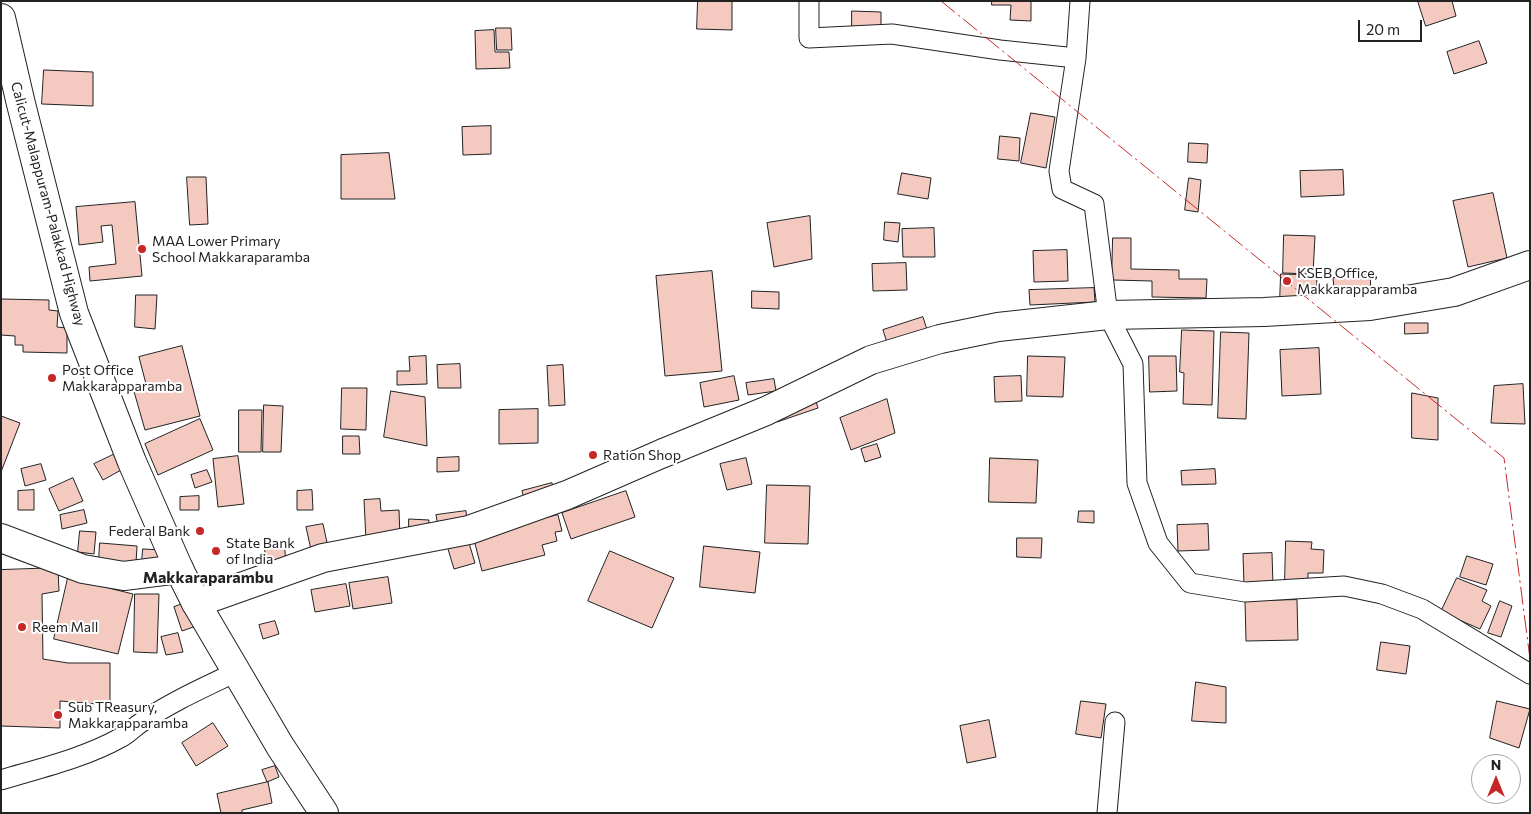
<!DOCTYPE html>
<html>
<head>
<meta charset="utf-8">
<style>
	body { margin:0 }
	#map { position:relative; width:1531px; height:814px; overflow:hidden; background:#fff; font-family:Commissioner,sans-serif }
	canvas { display:block }
	.frame { position:absolute; inset:0; border:2px solid #222; pointer-events:none }
	.north { position:absolute; left:1471px; top:754px; width:50px; height:50px; box-sizing:border-box; background:#fff; border:1px solid #a7a7a7; border-radius:50%; rotate:0deg; font-size:14px; font-weight:700; line-height:20px; text-align:center; color:#222 }
	.north::after { content:''; display:block; margin:auto; width:18px; height:22px; background:#c62828; clip-path:polygon(50% 0,100% 100%,50% 72%,0 100%) }
	.scale { position:absolute; left:1358px; top:20px; width:64px; height:22px; box-sizing:border-box; border:2px solid #222; border-top:0; padding-left:6px; font-size:15px; line-height:18px; white-space:nowrap; color:#222; -webkit-text-stroke:4px #fff; paint-order:stroke }
</style>
</head>
<body>
<div id="map">
<canvas width="1531" height="814"></canvas>
<div class="frame"></div>
<div class="north">N</div>
<div class="scale">20 m</div>
</div>
<script>
const context = document.querySelector('canvas').getContext('2d');
context.lineJoin = 'round';
function fillPath(path, color) {
  context.fillStyle = color;
  context.fill(path, 'evenodd');
}
function stroke(path, color, width, dash) {
  context.strokeStyle = color;
  context.lineWidth = width;
  context.lineCap = dash ? 'butt' : 'round';
  context.setLineDash(dash || []);
  context.stroke(path);
}
function drawText(font, color, halo, rows, align = 'center') {
  context.font = font + ' Commissioner,sans-serif';
  context.lineWidth = 4;
  context.setLineDash([]);
  context.textBaseline = 'middle';
  context.strokeStyle = halo;
  context.fillStyle = color;
  for (const [text, x, y, turn = 0] of rows) {
    context.save();
    context.translate(x, y);
    context.rotate((+turn || 0) * Math.PI / 180);
    context.textAlign = isNaN(turn) ? turn : align;
    if (halo) context.strokeText(text, 0, 0);
    context.fillText(text, 0, 0);
    context.restore();
  }
}
const building = new Path2D(`
	M 698,1 L 732,1 L 732,30 L 697,29 Z
	M 992,1 L 1031,1 L 1031,21 L 1010,20 L 1011,5 L 992,5 Z
	M 1418,1 L 1452,1 L 1456,16 L 1426,26 Z
	M 852,11 L 881,12 L 881,32 L 852,32 Z
	M 496,28 L 511,28 L 512,50 L 497,50 Z
	M 494,30 L 495,52 L 509,52 L 510,68 L 476,69 L 475,31 Z
	M 1479,41 L 1487,63 L 1454,74 L 1447,52 Z
	M 44,70 L 93,72 L 93,106 L 42,104 Z
	M 1031,113 L 1055,117 L 1046,168 L 1021,163 Z
	M 491,126 L 491,154 L 463,155 L 462,127 Z
	M 1000,136 L 1020,138 L 1019,161 L 998,159 Z
	M 1189,143 L 1208,144 L 1207,163 L 1188,162 Z
	M 389,153 L 395,199 L 341,199 L 341,155 Z
	M 1343,170 L 1344,195 L 1301,197 L 1300,171 Z
	M 902,173 L 931,178 L 928,199 L 898,194 Z
	M 187,177 L 206,177 L 208,224 L 190,225 Z
	M 1189,178 L 1201,180 L 1198,212 L 1185,210 Z
	M 1493,193 L 1507,258 L 1468,267 L 1453,201 Z
	M 135,202 L 142,276 L 90,281 L 89,267 L 116,264 L 112,225 L 101,226 L 103,242 L 79,245 L 76,207 Z
	M 810,216 L 812,259 L 774,267 L 767,223 Z
	M 885,222 L 900,223 L 898,242 L 884,240 Z
	M 934,228 L 935,257 L 903,257 L 902,229 Z
	M 1284,235 L 1315,236 L 1313,274 L 1283,273 Z
	M 1113,238 L 1131,238 L 1131,269 L 1179,270 L 1179,279 L 1207,279 L 1206,298 L 1152,297 L 1152,281 L 1112,280 Z
	M 1067,250 L 1068,281 L 1034,282 L 1033,251 Z
	M 906,263 L 907,290 L 873,291 L 872,264 Z
	M 712,271 L 722,371 L 665,376 L 656,276 Z
	M 1281,274 L 1317,275 L 1316,303 L 1280,302 Z
	M 1370,275 L 1372,304 L 1336,307 L 1333,278 Z
	M 1094,288 L 1095,302 L 1030,305 L 1029,290 Z
	M 752,291 L 779,292 L 779,309 L 752,308 Z
	M 136,295 L 157,295 L 155,329 L 135,327 Z
	M 1,299 L 49,300 L 49,310 L 58,311 L 57,327 L 67,328 L 67,353 L 23,352 L 23,345 L 15,345 L 15,336 L 1,335 Z
	M 923,317 L 929,336 L 889,349 L 883,330 Z
	M 1405,323 L 1428,323 L 1428,333 L 1405,334 Z
	M 1182,330 L 1214,331 L 1212,405 L 1183,404 L 1184,373 L 1180,372 Z
	M 1221,332 L 1249,333 L 1246,419 L 1218,418 Z
	M 182,346 L 200,416 L 145,430 L 133,388 L 146,384 L 139,357 Z
	M 1319,348 L 1321,394 L 1282,396 L 1280,350 Z
	M 426,356 L 427,384 L 397,385 L 397,371 L 410,371 L 409,357 Z
	M 1028,356 L 1065,357 L 1063,397 L 1027,396 Z
	M 1149,356 L 1176,356 L 1177,391 L 1150,392 Z
	M 460,364 L 461,388 L 438,388 L 437,365 Z
	M 563,365 L 565,405 L 549,406 L 547,366 Z
	M 734,376 L 739,400 L 704,407 L 700,383 Z
	M 1021,376 L 1022,401 L 995,402 L 994,377 Z
	M 774,379 L 776,391 L 748,395 L 746,383 Z
	M 1523,384 L 1525,424 L 1491,423 L 1494,386 Z
	M 342,388 L 367,388 L 366,430 L 341,429 Z
	M 391,391 L 425,397 L 427,446 L 384,437 Z
	M 1412,393 L 1438,398 L 1438,440 L 1412,438 Z
	M 814,395 L 818,408 L 777,422 L 772,410 Z
	M 887,399 L 895,433 L 851,450 L 840,418 Z
	M 264,405 L 283,406 L 281,452 L 263,452 Z
	M 538,409 L 538,443 L 499,444 L 499,410 Z
	M 239,410 L 262,410 L 261,452 L 239,452 Z
	M 1,416 L 20,423 L 1,472 Z
	M 200,419 L 213,450 L 158,475 L 145,444 Z
	M 343,436 L 359,436 L 360,454 L 343,454 Z
	M 877,444 L 881,457 L 865,462 L 861,449 Z
	M 115,454 L 123,469 L 103,480 L 94,464 Z
	M 238,456 L 244,504 L 218,507 L 213,459 Z
	M 459,457 L 459,471 L 437,472 L 437,458 Z
	M 746,458 L 752,484 L 727,490 L 720,464 Z
	M 990,458 L 1038,460 L 1036,503 L 989,502 Z
	M 41,464 L 46,480 L 25,486 L 21,469 Z
	M 1215,469 L 1216,484 L 1182,485 L 1181,471 Z
	M 207,470 L 212,482 L 195,488 L 191,475 Z
	M 73,478 L 83,501 L 59,511 L 49,489 Z
	M 552,483 L 556,498 L 526,506 L 522,491 Z
	M 767,485 L 810,486 L 808,544 L 765,543 Z
	M 34,490 L 34,510 L 18,510 L 18,491 Z
	M 312,490 L 313,510 L 297,510 L 297,491 Z
	M 626,491 L 635,517 L 571,539 L 562,513 Z
	M 199,496 L 199,510 L 180,510 L 180,497 Z
	M 380,499 L 381,511 L 399,510 L 400,538 L 366,540 L 364,500 Z
	M 84,510 L 87,523 L 62,529 L 60,515 Z
	M 466,511 L 467,522 L 438,526 L 436,515 Z
	M 1079,511 L 1094,511 L 1094,523 L 1078,522 Z
	M 558,515 L 562,531 L 555,532 L 557,541 L 542,545 L 545,555 L 482,571 L 473,536 Z
	M 409,519 L 429,520 L 428,530 L 409,529 Z
	M 323,524 L 330,556 L 313,559 L 306,527 Z
	M 1208,524 L 1209,550 L 1178,551 L 1177,525 Z
	M 80,531 L 96,532 L 94,554 L 78,552 Z
	M 1017,538 L 1042,538 L 1041,558 L 1017,557 Z
	M 284,541 L 286,563 L 266,564 L 264,542 Z
	M 1286,541 L 1312,542 L 1311,549 L 1324,550 L 1323,573 L 1308,573 L 1308,580 L 1285,580 Z
	M 100,543 L 137,546 L 136,563 L 99,560 Z
	M 469,543 L 475,563 L 454,569 L 448,549 Z
	M 704,546 L 760,552 L 755,593 L 700,587 Z
	M 143,549 L 162,550 L 162,563 L 142,562 Z
	M 610,551 L 674,578 L 652,628 L 588,601 Z
	M 1272,553 L 1273,585 L 1244,586 L 1243,554 Z
	M 1467,556 L 1493,564 L 1486,585 L 1460,577 Z
	M 58,568 L 59,591 L 42,594 L 43,659 L 68,663 L 110,663 L 110,705 L 60,701 L 60,728 L 1,726 L 1,570 Z
	M 388,577 L 392,603 L 353,609 L 349,583 Z
	M 68,578 L 133,594 L 118,654 L 54,639 Z
	M 1457,578 L 1487,590 L 1482,601 L 1491,606 L 1480,629 L 1441,612 Z
	M 346,584 L 350,606 L 315,612 L 311,590 Z
	M 135,594 L 159,594 L 157,653 L 134,652 Z
	M 1297,600 L 1298,640 L 1246,641 L 1245,601 Z
	M 191,601 L 199,625 L 182,631 L 174,607 Z
	M 1500,601 L 1512,606 L 1501,637 L 1488,633 Z
	M 275,621 L 279,634 L 263,639 L 259,625 Z
	M 178,633 L 183,652 L 166,655 L 161,637 Z
	M 1381,642 L 1410,646 L 1406,674 L 1377,670 Z
	M 1196,682 L 1226,687 L 1226,723 L 1192,721 Z
	M 1081,701 L 1106,704 L 1101,738 L 1076,734 Z
	M 1497,701 L 1530,709 L 1519,748 L 1490,738 Z
	M 989,720 L 996,757 L 967,763 L 960,726 Z
	M 213,723 L 228,746 L 196,766 L 182,743 Z
	M 275,766 L 279,777 L 267,782 L 262,770 Z
	M 268,782 L 272,803 L 242,810 L 242,813 L 221,813 L 217,794 Z`);
fillPath(building, '#f3c9c0');
stroke(building, '#222', 1);
const street = new Path2D(`
	M 809,1 L 809,38 L 892,34 L 1000,50 L 1076,58 L 1059,171 L 1062,189 L 1094,204 L 1108,315 L 1133,364 L 1137,483 L 1158,543 L 1190,583 L 1245,592 L 1344,586 L 1382,594 L 1422,609 L 1530,674
	M 1076,58 L 1080,1
	M 1,780 C 41,768 84,758 120,738 C 128,734 134,727 142,722 C 171,702 205,687 236,672
	M 1107,813 L 1115,722`);
const secondary = new Path2D(`
	M 1,538 L 83,569 L 124,576 L 179,569
	M 196,603 L 323,558 L 469,530 L 567,495 L 661,454 L 766,411 L 871,360 L 940,339 L 998,327 L 1108,315 L 1264,312 L 1370,306 L 1454,292 L 1530,265`);
const highway = new Path2D(`
	M 1,18 L 21,104 L 74,313 L 132,462 L 179,569 L 196,603 L 280,746 L 324,813`);
stroke(street, '#222', 21);
stroke(secondary, '#222', 30);
stroke(highway, '#222', 30);
stroke(street, '#fff', 19);
stroke(secondary, '#fff', 28);
stroke(highway, '#fff', 28);
stroke(new Path2D(`
	M 941,1 L 1504,458 L 1530,659`), '#c62828', 1, [18, 4, 2.5, 4]);
for (const [x, y, r, color] of [
	[142,249,5,"#c62828"],
	[1287,281,5,"#c62828"],
	[52,378,5,"#c62828"],
	[593,455,5,"#c62828"],
	[200,531,5,"#c62828"],
	[216,551,5,"#c62828"],
	[22,627,5,"#c62828"],
	[58,715,5,"#c62828"]
]) {
  const dot = new Path2D();
  dot.arc(x, y, r, 0, 2 * Math.PI);
  context.fillStyle = color;
  context.fill(dot);
  stroke(dot, '#fff', 2);
}
drawText('14px', '#222', '#fff', [
	["Calicut-Malappuram-Palakkad Highway",48,204,75]
]);
drawText('14px', '#222', '#fff', [
	["MAA Lower Primary",152,241],
	["School Makkaraparamba",152,257],
	["KSEB Office,",1297,273],
	["Makkarapparamba",1297,289],
	["Post Office",62,370],
	["Makkarapparamba",62,386],
	["Ration Shop",603,455],
	["Federal Bank",190,531,"right"],
	["State Bank",226,543],
	["of India",226,559],
	["Reem Mall",32,627],
	["Sub TReasury,",68,707],
	["Makkarapparamba",68,723]
], 'left');
drawText('bold 16px', '#222', '#fff', [
	["Makkaraparambu",208,578]
]);
</script>
</body>
</html>
